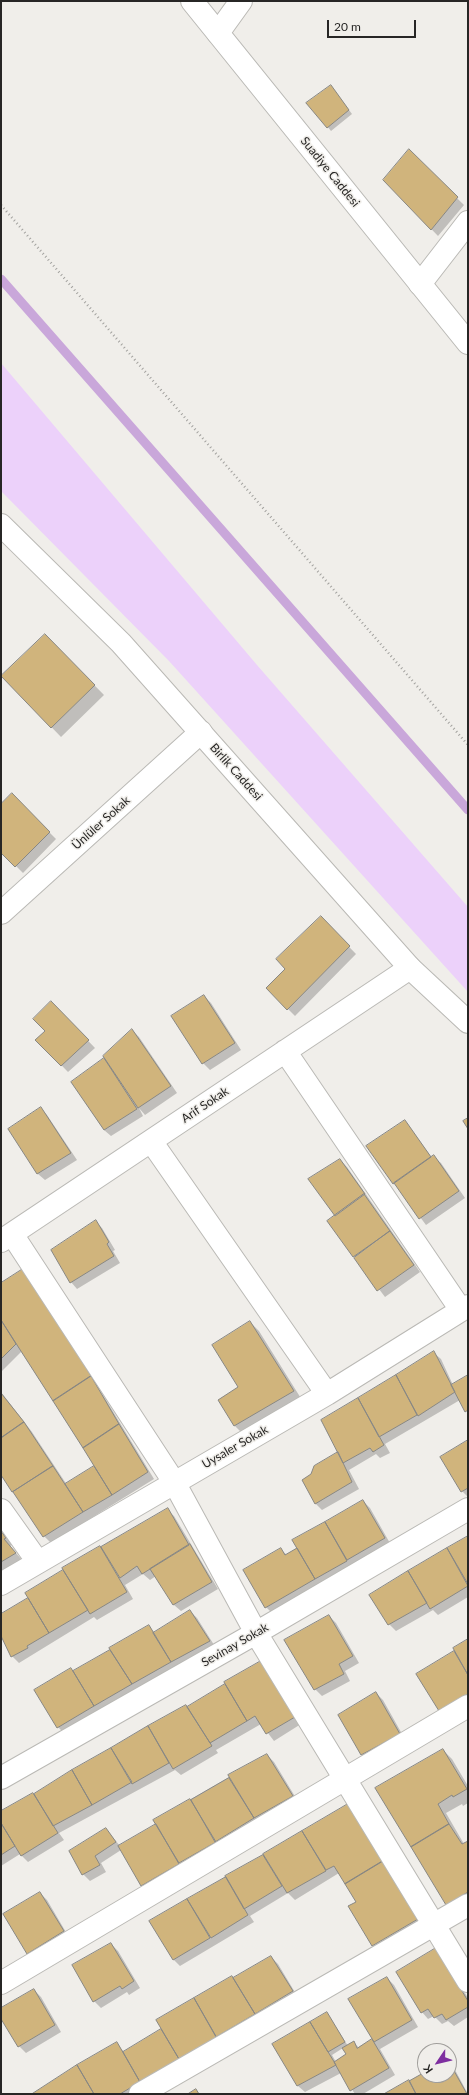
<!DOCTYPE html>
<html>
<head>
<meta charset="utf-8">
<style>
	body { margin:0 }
	#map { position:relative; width:469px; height:2095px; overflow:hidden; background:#f0eeea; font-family:Lato,sans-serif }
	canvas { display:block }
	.frame { position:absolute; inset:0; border:2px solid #272625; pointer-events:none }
	.north { position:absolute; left:417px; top:2043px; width:40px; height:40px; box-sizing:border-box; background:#f0eeea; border:1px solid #a09e9b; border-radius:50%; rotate:235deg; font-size:11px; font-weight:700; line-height:16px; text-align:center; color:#272625 }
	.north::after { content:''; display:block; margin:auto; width:14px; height:18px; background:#7e2e9f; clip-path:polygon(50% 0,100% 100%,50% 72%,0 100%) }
	.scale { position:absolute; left:327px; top:20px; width:89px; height:18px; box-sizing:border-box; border:2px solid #272625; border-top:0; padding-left:5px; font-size:12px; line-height:14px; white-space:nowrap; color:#272625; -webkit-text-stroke:3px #f0eeea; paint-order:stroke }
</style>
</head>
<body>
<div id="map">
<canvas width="469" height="2095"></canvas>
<div class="frame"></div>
<div class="north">K</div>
<div class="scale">20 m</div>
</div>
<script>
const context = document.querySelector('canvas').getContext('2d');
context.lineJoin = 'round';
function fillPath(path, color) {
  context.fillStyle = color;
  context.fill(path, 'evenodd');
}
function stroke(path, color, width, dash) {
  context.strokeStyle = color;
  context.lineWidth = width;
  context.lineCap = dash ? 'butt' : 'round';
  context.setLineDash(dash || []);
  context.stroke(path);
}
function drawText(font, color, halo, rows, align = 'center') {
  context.font = font + ' Lato,sans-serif';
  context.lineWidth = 3;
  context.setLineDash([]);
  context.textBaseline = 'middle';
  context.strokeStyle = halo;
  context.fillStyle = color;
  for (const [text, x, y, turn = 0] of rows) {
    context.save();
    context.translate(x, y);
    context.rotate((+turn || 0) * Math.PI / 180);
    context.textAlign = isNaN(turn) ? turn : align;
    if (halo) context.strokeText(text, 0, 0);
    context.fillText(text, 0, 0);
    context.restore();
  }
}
fillPath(new Path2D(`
	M 1,363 L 257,665 L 468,907 L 468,992 L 169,661 L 1,491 Z`), '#ecd1fa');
fillPath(new Path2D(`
	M 334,90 L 352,114 L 331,131 L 308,103 Z
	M 409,151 L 464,205 L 438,236 L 384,180 Z
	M 45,635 L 104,695 L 61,737 L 2,676 Z
	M 12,795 L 56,839 L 23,873 L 1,851 L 1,806 Z
	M 321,918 L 356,954 L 295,1016 L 267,988 L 287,969 Z
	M 204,996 L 211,1003 L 241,1050 L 210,1070 L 203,1063 L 172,1016 Z
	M 51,1002 L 95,1048 L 68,1072 L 37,1040 L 46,1031 Z
	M 132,1030 L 139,1037 L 177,1093 L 145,1115 L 139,1108 L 143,1116 L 111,1136 L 104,1130 L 72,1082 L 105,1058 Z
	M 40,1108 L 47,1115 L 77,1160 L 45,1180 L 38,1174 L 10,1129 Z
	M 405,1121 L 432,1158 L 434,1157 L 441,1163 L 465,1198 L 426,1225 L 367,1146 Z
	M 340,1160 L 347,1167 L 420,1272 L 385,1297 L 354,1256 L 336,1216 Z
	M 96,1222 L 102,1228 L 115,1250 L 113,1251 L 120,1263 L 77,1289 L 71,1282 Z
	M 26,1268 L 154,1479 L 51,1543 L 44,1536 L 1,1473 L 1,1392 L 32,1432 L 67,1485 L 96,1466 L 22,1351 L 1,1372 L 1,1284 Z
	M 250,1322 L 259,1331 L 302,1400 L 244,1435 L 235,1426 Z
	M 434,1353 L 441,1359 L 453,1385 L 468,1376 L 468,1413 L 460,1400 L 385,1444 L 390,1453 L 380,1458 L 376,1454 L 349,1470 L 359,1489 L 322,1510 L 315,1503 L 339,1453 L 323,1420 Z
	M 468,1442 L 468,1497 L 462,1491 Z
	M 363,1501 L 370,1508 L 391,1545 L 273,1614 L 266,1607 L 280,1549 L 287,1555 L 299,1549 L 324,1523 L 330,1529 Z
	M 167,1510 L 174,1516 L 218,1589 L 181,1611 L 174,1605 L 156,1576 L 150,1580 L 143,1574 L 125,1585 L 133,1599 L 97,1620 L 94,1617 L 19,1663 L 12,1656 L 1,1633 L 1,1615 L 29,1598 L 26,1593 L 65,1571 L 63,1568 Z
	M 1,1530 L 12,1545 L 10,1546 L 22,1560 L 1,1573 Z
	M 468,1539 L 468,1597 L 438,1615 L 433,1610 L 396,1631 L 389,1624 L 371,1595 Z
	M 190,1611 L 197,1618 L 216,1648 L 65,1734 L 58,1727 L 73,1672 L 149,1627 L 155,1633 Z
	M 329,1616 L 336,1623 L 359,1663 L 345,1671 L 350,1681 L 322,1696 L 315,1689 Z
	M 468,1640 L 468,1704 L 417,1674 L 455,1652 Z
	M 261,1662 L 301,1724 L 274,1741 L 261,1724 L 216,1750 L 218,1753 L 181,1775 L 175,1770 L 59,1833 L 64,1840 L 28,1862 L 20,1854 L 1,1866 L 1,1814 L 148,1726 L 187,1708 Z
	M 376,1693 L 383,1700 L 406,1741 L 369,1761 L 362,1754 L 339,1716 Z
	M 443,1750 L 452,1759 L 468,1786 L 468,1803 L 463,1806 L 462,1804 L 446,1813 L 464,1844 L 468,1842 L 468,1906 L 456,1913 L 447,1904 L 377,1789 Z
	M 267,1755 L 274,1762 L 299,1803 L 149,1892 L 142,1885 L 121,1850 L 101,1863 L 106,1872 L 90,1881 L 83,1874 L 106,1829 L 120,1846 L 157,1825 L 155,1820 Z
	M 348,1805 L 424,1926 L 380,1953 L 373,1946 L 350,1906 L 357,1902 L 339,1873 L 295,1900 L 288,1893 L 250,1916 L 254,1922 L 180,1966 L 173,1959 L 151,1921 Z
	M 40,1893 L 47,1900 L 70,1939 L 35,1960 L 28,1953 Z
	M 111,1944 L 118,1951 L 140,1988 L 129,1995 L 127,1992 L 101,2008 L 94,2001 Z
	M 442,1956 L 468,1998 L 468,2017 L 454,2026 L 448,2021 L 442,2024 L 434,2016 L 428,2019 L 422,2012 Z
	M 271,1957 L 278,1964 L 299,1999 L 138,2094 L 34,2094 L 116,2043 L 124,2052 L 163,2029 L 233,1979 Z
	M 387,1978 L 394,1985 L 418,2027 L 380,2049 L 395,2075 L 363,2094 L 355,2094 L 341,2073 L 305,2092 L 298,2086 L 327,2013 L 348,2046 L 354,2042 L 359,2048 L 373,2040 ZM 343,2048 L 347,2055 L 336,2062 L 332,2055 Z
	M 34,1990 L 41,1997 L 61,2032 L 26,2053 L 19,2046 L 1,2017 L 1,2010 Z
	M 449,2063 L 454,2068 L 468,2094 L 386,2094 L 425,2073 L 425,2075 L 449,2075 Z`), '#0003');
stroke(new Path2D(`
	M 1,279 L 468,810`), '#c9a7da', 9);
const building = new Path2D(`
	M 331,85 L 349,110 L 327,128 L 306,103 Z
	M 409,149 L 458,197 L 431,230 L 383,180 Z
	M 45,634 L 95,685 L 51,728 L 1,676 Z
	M 12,793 L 50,832 L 15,867 L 1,853 L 1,804 Z
	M 321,916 L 350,946 L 287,1010 L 266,988 L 285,969 L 276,959 Z
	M 204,995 L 235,1043 L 202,1064 L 171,1016 Z
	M 51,1001 L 89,1040 L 61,1066 L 35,1040 L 45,1031 L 33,1019 Z
	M 132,1029 L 171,1086 L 138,1108 L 103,1056 Z
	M 104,1058 L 137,1109 L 104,1130 L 71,1082 Z
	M 41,1107 L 71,1153 L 37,1174 L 8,1129 Z
	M 468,1118 L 468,1129 L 463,1121 Z
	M 405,1120 L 431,1157 L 393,1184 L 366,1146 Z
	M 434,1155 L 459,1191 L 419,1219 L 394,1183 Z
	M 340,1159 L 365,1194 L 335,1216 L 308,1179 Z
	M 364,1194 L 390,1231 L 353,1257 L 327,1221 Z
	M 96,1220 L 109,1242 L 107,1244 L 114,1256 L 70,1283 L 51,1250 Z
	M 390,1231 L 414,1265 L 377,1291 L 354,1258 Z
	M 26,1267 L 91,1376 L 53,1401 L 1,1320 L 1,1283 Z
	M 1,1320 L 16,1344 L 1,1359 Z
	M 250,1321 L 294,1391 L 234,1426 L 218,1400 L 238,1387 L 212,1345 Z
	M 434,1351 L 455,1392 L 418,1416 L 396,1375 Z
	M 396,1375 L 417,1415 L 379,1437 L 358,1398 Z
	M 468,1375 L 468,1410 L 465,1412 L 451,1385 Z
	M 91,1376 L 119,1424 L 83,1448 L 53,1401 Z
	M 1,1393 L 24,1422 L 1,1438 Z
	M 358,1398 L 384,1445 L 373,1452 L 370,1448 L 343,1463 L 321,1420 Z
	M 24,1422 L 53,1466 L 12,1492 L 1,1475 L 1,1438 Z
	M 119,1424 L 148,1472 L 112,1495 L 83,1448 Z
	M 468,1440 L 468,1488 L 461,1492 L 440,1457 Z
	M 338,1452 L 352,1482 L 315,1504 L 302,1480 L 311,1474 L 314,1466 Z
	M 53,1466 L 83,1512 L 43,1537 L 13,1492 Z
	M 94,1466 L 112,1495 L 83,1512 L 65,1484 Z
	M 363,1500 L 385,1538 L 347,1560 L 325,1522 Z
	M 168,1508 L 189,1545 L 142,1574 L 137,1566 L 120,1578 L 101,1547 Z
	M 325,1522 L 347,1561 L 315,1579 L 292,1540 Z
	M 1,1531 L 6,1538 L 4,1539 L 16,1553 L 1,1562 Z
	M 468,1536 L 468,1584 L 447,1548 Z
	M 190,1544 L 212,1582 L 173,1605 L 150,1569 Z
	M 100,1546 L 127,1592 L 90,1614 L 62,1568 Z
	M 281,1548 L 285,1555 L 297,1548 L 315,1579 L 265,1608 L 243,1570 Z
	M 447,1548 L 468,1586 L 430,1609 L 408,1571 Z
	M 63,1570 L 88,1610 L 49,1633 L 25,1593 Z
	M 408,1571 L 427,1603 L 388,1625 L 369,1595 Z
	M 28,1598 L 49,1633 L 27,1646 L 28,1648 L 11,1657 L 1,1636 L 1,1614 Z
	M 190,1610 L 210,1641 L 171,1662 L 153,1633 Z
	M 329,1615 L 353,1656 L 339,1664 L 344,1674 L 314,1690 L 284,1640 Z
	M 149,1625 L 171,1662 L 132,1684 L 109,1648 Z
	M 468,1639 L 468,1675 L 453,1648 Z
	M 110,1650 L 132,1684 L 94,1706 L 73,1671 Z
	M 454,1651 L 468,1675 L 468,1694 L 439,1711 L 416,1674 Z
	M 261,1661 L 295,1717 L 266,1734 L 255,1716 L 247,1721 L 224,1682 Z
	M 71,1668 L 94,1706 L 57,1728 L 34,1690 Z
	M 225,1684 L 247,1721 L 210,1743 L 187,1707 Z
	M 376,1692 L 400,1734 L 361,1755 L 338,1715 Z
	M 186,1705 L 212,1746 L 173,1769 L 148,1726 Z
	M 148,1726 L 169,1763 L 132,1784 L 111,1748 Z
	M 111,1748 L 132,1782 L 92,1805 L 72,1770 Z
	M 443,1749 L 467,1789 L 453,1797 L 452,1795 L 438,1804 L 449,1824 L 411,1847 L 375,1788 Z
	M 267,1754 L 293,1796 L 254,1818 L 228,1775 Z
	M 72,1770 L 92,1805 L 53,1826 L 34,1794 Z
	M 229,1778 L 254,1818 L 215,1842 L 191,1800 Z
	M 33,1793 L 58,1833 L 21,1856 L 1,1823 L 1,1811 Z
	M 190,1799 L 216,1842 L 179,1863 L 153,1820 Z
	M 348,1804 L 383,1861 L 345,1884 L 334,1866 L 326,1870 L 302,1831 Z
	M 1,1823 L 15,1846 L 1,1855 Z
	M 156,1824 L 179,1864 L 141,1886 L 118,1846 Z
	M 449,1824 L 462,1844 L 468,1841 L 468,1892 L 446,1905 L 411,1847 Z
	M 106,1828 L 116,1842 L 95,1856 L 100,1865 L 82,1875 L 69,1851 Z
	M 302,1831 L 326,1871 L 287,1893 L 263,1854 Z
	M 263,1855 L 282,1886 L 244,1909 L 225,1876 Z
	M 383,1861 L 418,1919 L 372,1946 L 348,1906 L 356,1902 L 345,1884 Z
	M 226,1877 L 248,1915 L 211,1938 L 187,1899 Z
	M 40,1892 L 64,1931 L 27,1954 L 3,1914 Z
	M 187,1899 L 210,1938 L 173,1960 L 149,1921 Z
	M 111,1943 L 134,1981 L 122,1989 L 120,1986 L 93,2002 L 72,1965 Z
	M 436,1948 L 468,2001 L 468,2007 L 446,2020 L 442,2014 L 434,2018 L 428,2009 L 421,2013 L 396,1972 Z
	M 271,1956 L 293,1991 L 255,2014 L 233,1978 Z
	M 232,1976 L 255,2014 L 216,2037 L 194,1998 Z
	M 387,1977 L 412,2020 L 374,2042 L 348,1999 Z
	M 34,1989 L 55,2025 L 18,2047 L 1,2019 L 1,2008 Z
	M 194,1998 L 217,2038 L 179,2059 L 156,2020 Z
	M 327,2012 L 345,2042 L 328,2052 L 310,2022 Z
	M 310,2022 L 336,2065 L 297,2086 L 272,2044 Z
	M 161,2029 L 179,2059 L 140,2082 L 123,2052 Z
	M 372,2039 L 389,2068 L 350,2091 L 334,2062 L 346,2054 L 342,2048 L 354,2041 L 357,2048 Z
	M 117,2042 L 140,2082 L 120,2094 L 94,2094 L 77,2065 Z
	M 449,2062 L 467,2094 L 416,2094 L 409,2081 L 425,2072 L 425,2075 L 449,2075 Z
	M 77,2065 L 94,2094 L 32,2094 Z
	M 409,2080 L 416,2094 L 384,2094 Z
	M 196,2089 L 199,2094 L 188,2094 Z`);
fillPath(building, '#d0b47c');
stroke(building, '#888783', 1);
const minor = new Path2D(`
	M 218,33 L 241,1
	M 420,284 L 468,222
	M 1,913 L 201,732
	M 285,1051 L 461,1310
	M 151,1141 L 327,1394
	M 12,1234 L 174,1482 L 256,1633 L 468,1981
	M 1,1241 L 410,968
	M 1,1510 L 38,1562
	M 1,1584 L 327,1394 L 468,1306
	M 1,1778 L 256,1633 L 468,1509
	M 1,1983 L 468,1706
	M 140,2094 L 468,1905`);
const tertiary = new Path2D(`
	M 1,525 L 121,643 L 410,968 L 468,1022`);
const secondary = new Path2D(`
	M 192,1 L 468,343`);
stroke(minor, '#bab9b5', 24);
stroke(tertiary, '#bab9b5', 24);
stroke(secondary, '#bab9b5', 24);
stroke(new Path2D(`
	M 1,205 L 468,745`), '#a2a19e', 2.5, [1, 3]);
stroke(minor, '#fff', 22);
stroke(tertiary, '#fff', 22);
stroke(secondary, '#fff', 22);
drawText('12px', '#272625', '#f0eeea', [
	["Suadiye Caddesi",330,172,51],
	["Birlik Caddesi",236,772,48],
	["Ünlüler Sokak",101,823,-42],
	["Arif Sokak",205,1105,-34],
	["Uysaler Sokak",235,1447,-30],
	["Sevinay Sokak",235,1645,-30]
]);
</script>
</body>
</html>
